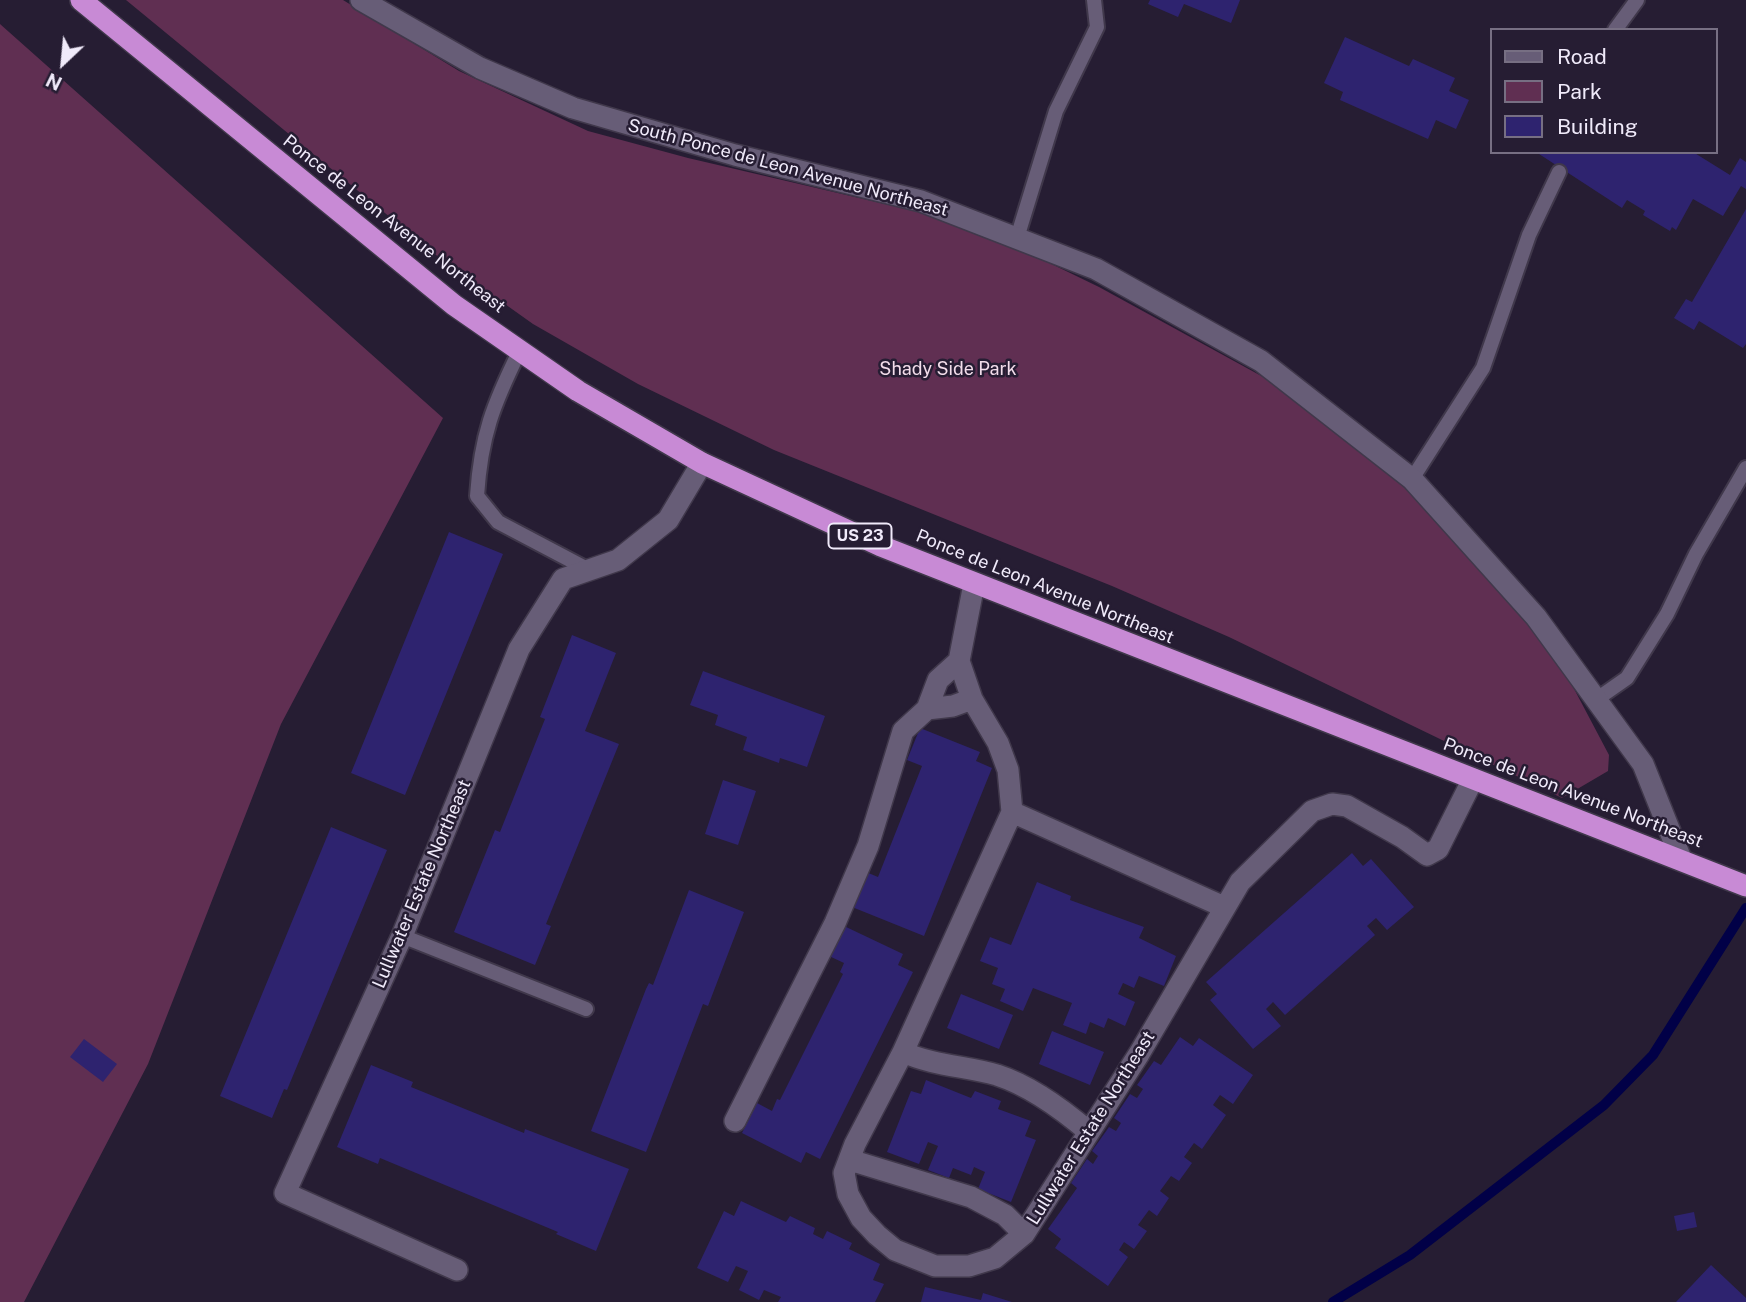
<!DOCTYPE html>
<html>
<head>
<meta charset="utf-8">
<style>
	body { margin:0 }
	#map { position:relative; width:1746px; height:1302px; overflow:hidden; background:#261d33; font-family:"Public Sans",sans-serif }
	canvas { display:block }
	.legend { position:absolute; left:1490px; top:28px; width:228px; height:126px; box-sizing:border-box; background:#261d33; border:2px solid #776f83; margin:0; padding:9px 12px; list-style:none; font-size:21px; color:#f0eafa }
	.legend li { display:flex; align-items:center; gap:14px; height:35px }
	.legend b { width:35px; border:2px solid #776f83 }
	.north { position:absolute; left:28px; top:28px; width:70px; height:70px; -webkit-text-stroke:5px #261d33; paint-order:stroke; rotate:206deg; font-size:19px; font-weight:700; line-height:28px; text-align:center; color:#f0eafa }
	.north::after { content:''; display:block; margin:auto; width:24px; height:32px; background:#f0eafa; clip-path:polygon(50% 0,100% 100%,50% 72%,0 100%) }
</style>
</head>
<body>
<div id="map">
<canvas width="1746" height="1302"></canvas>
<ul class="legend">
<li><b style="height:9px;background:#675d77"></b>Road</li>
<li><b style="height:19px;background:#602f52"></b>Park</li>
<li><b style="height:19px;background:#2e236f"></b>Building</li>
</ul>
<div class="north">N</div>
</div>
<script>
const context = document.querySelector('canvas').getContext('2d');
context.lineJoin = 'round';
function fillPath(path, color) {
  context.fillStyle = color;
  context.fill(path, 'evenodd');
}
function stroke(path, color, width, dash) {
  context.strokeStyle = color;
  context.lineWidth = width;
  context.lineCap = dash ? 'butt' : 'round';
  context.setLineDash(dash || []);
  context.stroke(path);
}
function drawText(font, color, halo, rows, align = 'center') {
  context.font = font + ' "Public Sans",sans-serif';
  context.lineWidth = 5;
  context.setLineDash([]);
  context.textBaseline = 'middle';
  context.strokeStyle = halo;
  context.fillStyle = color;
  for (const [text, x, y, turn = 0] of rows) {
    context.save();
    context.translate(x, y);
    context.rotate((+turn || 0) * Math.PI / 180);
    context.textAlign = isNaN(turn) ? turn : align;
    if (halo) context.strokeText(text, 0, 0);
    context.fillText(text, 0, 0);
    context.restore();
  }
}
fillPath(new Path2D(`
	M 126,0 L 343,0 L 459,71 L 588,131 L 688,158 L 915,211 L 998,238 L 1099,287 L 1265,378 L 1324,419 L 1415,494 L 1543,630 L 1609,755 L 1608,771 L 1562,798 L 1229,637 L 1112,586 L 774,450 L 638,384 L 533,324 L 436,255 Z
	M 0,24 L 443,418 L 281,724 L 148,1064 L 24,1302 L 0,1302 Z`), '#602f52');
stroke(new Path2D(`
	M 1333,1302 L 1410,1255 L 1604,1105 L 1653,1055 L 1746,908`), '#010047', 10);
fillPath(new Path2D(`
	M 1150,0 L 1240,0 L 1231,23 L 1184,4 L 1178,17 L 1148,4 Z
	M 1345,37 L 1409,66 L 1413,59 L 1455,78 L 1449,91 L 1469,100 L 1456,129 L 1436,120 L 1428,139 L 1340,100 L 1343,92 L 1324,83 Z
	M 1536,152 L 1693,152 L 1730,175 L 1740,158 L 1746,162 L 1746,189 L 1741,186 L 1723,216 L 1693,199 L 1676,230 L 1672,227 L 1670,231 L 1643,215 L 1645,211 L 1627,200 L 1622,208 Z
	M 1746,209 L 1746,344 L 1743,348 L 1699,321 L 1694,330 L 1674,318 L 1686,299 L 1692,302 Z
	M 449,532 L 503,554 L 405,795 L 351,773 Z
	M 572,635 L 616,653 L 585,731 L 619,744 L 546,924 L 551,926 L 535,965 L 454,932 L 495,830 L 500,832 L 545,719 L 540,717 Z
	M 703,671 L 825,716 L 807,767 L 780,758 L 779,763 L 743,750 L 747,737 L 715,725 L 718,715 L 690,705 Z
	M 920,728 L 980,752 L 976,761 L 992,768 L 924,936 L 852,907 L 866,872 L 878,877 L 922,766 L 907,760 Z
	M 723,780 L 756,791 L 738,845 L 705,834 Z
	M 331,827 L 387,850 L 287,1090 L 284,1089 L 272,1118 L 220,1096 Z
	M 1352,853 L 1363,866 L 1371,859 L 1414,907 L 1387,930 L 1376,918 L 1367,926 L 1375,935 L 1285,1015 L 1273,1002 L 1266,1009 L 1281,1026 L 1253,1049 L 1210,1000 L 1217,994 L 1206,982 Z
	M 1037,882 L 1071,896 L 1070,900 L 1144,927 L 1139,938 L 1176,956 L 1164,986 L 1139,976 L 1134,988 L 1123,983 L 1118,994 L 1135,1002 L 1125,1026 L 1108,1018 L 1104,1028 L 1090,1022 L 1086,1034 L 1063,1025 L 1072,1003 L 1033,988 L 1023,1011 L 1000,1001 L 1005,989 L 992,984 L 998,968 L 980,961 L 990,937 L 1011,945 Z
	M 689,890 L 744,912 L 708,1006 L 703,1004 L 646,1152 L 591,1131 L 646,989 L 649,983 L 653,985 Z
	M 844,926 L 903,954 L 898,965 L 913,972 L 820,1159 L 806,1152 L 801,1163 L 742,1133 L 757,1103 L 772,1111 L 777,1099 L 780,1100 L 843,974 L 840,972 L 844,963 L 829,956 Z
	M 961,994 L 1013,1015 L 999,1049 L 947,1028 Z
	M 1052,1031 L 1104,1052 L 1090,1085 L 1039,1064 Z
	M 1180,1037 L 1193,1046 L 1199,1038 L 1253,1075 L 1233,1104 L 1220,1095 L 1213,1105 L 1226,1115 L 1202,1149 L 1194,1143 L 1184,1157 L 1192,1163 L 1179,1181 L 1171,1176 L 1160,1191 L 1169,1198 L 1157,1216 L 1149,1210 L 1138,1225 L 1147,1231 L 1134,1249 L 1124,1242 L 1119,1250 L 1128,1257 L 1108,1286 L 1055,1248 L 1061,1239 L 1048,1229 L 1077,1188 L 1071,1183 L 1087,1159 L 1093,1164 L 1098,1156 L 1092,1151 L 1109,1127 L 1116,1131 L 1121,1123 L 1114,1118 L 1130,1094 L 1137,1098 L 1143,1089 L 1137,1085 L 1154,1061 L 1161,1065 Z
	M 84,1039 L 117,1064 L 103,1082 L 70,1057 Z
	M 371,1065 L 413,1082 L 411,1087 L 524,1133 L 525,1129 L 629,1169 L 596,1251 L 556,1234 L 558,1232 L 380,1158 L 378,1164 L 337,1147 Z
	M 926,1080 L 971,1098 L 975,1091 L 1001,1101 L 998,1109 L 1031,1121 L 1025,1136 L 1036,1140 L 1011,1202 L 978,1189 L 985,1172 L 974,1167 L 971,1175 L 953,1168 L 949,1178 L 928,1170 L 938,1146 L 928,1142 L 919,1164 L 887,1152 L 911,1091 L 921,1094 Z
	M 741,1201 L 786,1222 L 790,1216 L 815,1228 L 813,1234 L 823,1239 L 827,1231 L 852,1243 L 849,1249 L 880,1264 L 873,1280 L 884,1284 L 875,1302 L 778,1302 L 781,1297 L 764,1290 L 759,1300 L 739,1290 L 748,1271 L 736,1266 L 728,1282 L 697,1268 L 724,1211 L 734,1216 Z
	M 1694,1212 L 1697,1227 L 1677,1231 L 1674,1216 Z
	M 1711,1265 L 1746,1298 L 1746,1302 L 1676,1302 Z
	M 925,1287 L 981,1300 L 983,1293 L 1012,1302 L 921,1302 Z`), '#2e236f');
const lane = new Path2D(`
	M 1615,30 L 1637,0
	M 1017,238 L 1056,111 L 1097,27 L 1094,0
	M 520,350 C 493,405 481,435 477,496 L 498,522 L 589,570
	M 1412,479 L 1483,368 L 1529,235 L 1559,172
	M 1597,699 L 1627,678 L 1667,614 L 1696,554 L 1746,468
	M 402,936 L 586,1009`);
const street = new Path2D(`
	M 361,0 L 480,68 L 573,108 L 735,155 L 921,201 L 1096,269 L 1261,361 L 1412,479 L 1536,617 L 1643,764 L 1681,859
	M 974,584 L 959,661 L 972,699 L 998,743 L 1008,770 L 1012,812 L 903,1052 L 855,1144 L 844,1173 L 848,1194 L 861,1218 L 877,1235 L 895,1250 L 935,1266 L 969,1266 L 995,1258 L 1024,1234 L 1139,1054 L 1240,882 L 1312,811 L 1332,804 L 1347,806 L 1402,837 L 1427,855 L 1438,849 L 1473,779
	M 927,709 L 953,706 L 972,699
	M 1012,812 L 1224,907
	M 903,1052 C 934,1066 966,1066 997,1075 C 1031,1086 1062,1109 1089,1132
	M 735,1121 L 835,923 L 868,846 L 903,731 L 927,709 L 938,680 L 959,661
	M 850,1160 L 971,1197 L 1005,1215 L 1024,1234
	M 457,1270 L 285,1193 L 402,936 L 519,649 L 563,579 L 618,560 L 668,520 L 702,463`);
const highway = new Path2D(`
	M 81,0 L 454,305 L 578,391 L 702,463 L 881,546 L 1746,886`);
stroke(lane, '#40384b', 18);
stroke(street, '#40384b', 24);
stroke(highway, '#40384b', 24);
stroke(lane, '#675d77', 14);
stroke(street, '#675d77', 21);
stroke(highway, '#c88ad5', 21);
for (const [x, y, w] of [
	[860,536,63]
]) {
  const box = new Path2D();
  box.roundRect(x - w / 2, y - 12.5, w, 25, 5);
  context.fillStyle = '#261d33';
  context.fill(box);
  stroke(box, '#f0eafa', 2);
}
drawText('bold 16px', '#f0eafa', null, [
	["US 23",860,536]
]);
drawText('18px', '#f0eafa', '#261d33', [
	["South Ponce de Leon Avenue Northeast",788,168,15],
	["Ponce de Leon Avenue Northeast",394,224,38],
	["Ponce de Leon Avenue Northeast",1045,587,22],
	["Ponce de Leon Avenue Northeast",1573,793,21],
	["Lullwater Estate Northeast",422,884,-67],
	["Lullwater Estate Northeast",1091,1128,-58]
]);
drawText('18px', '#f2dcea', '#261d33', [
	["Shady Side Park",948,369]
]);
</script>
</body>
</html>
